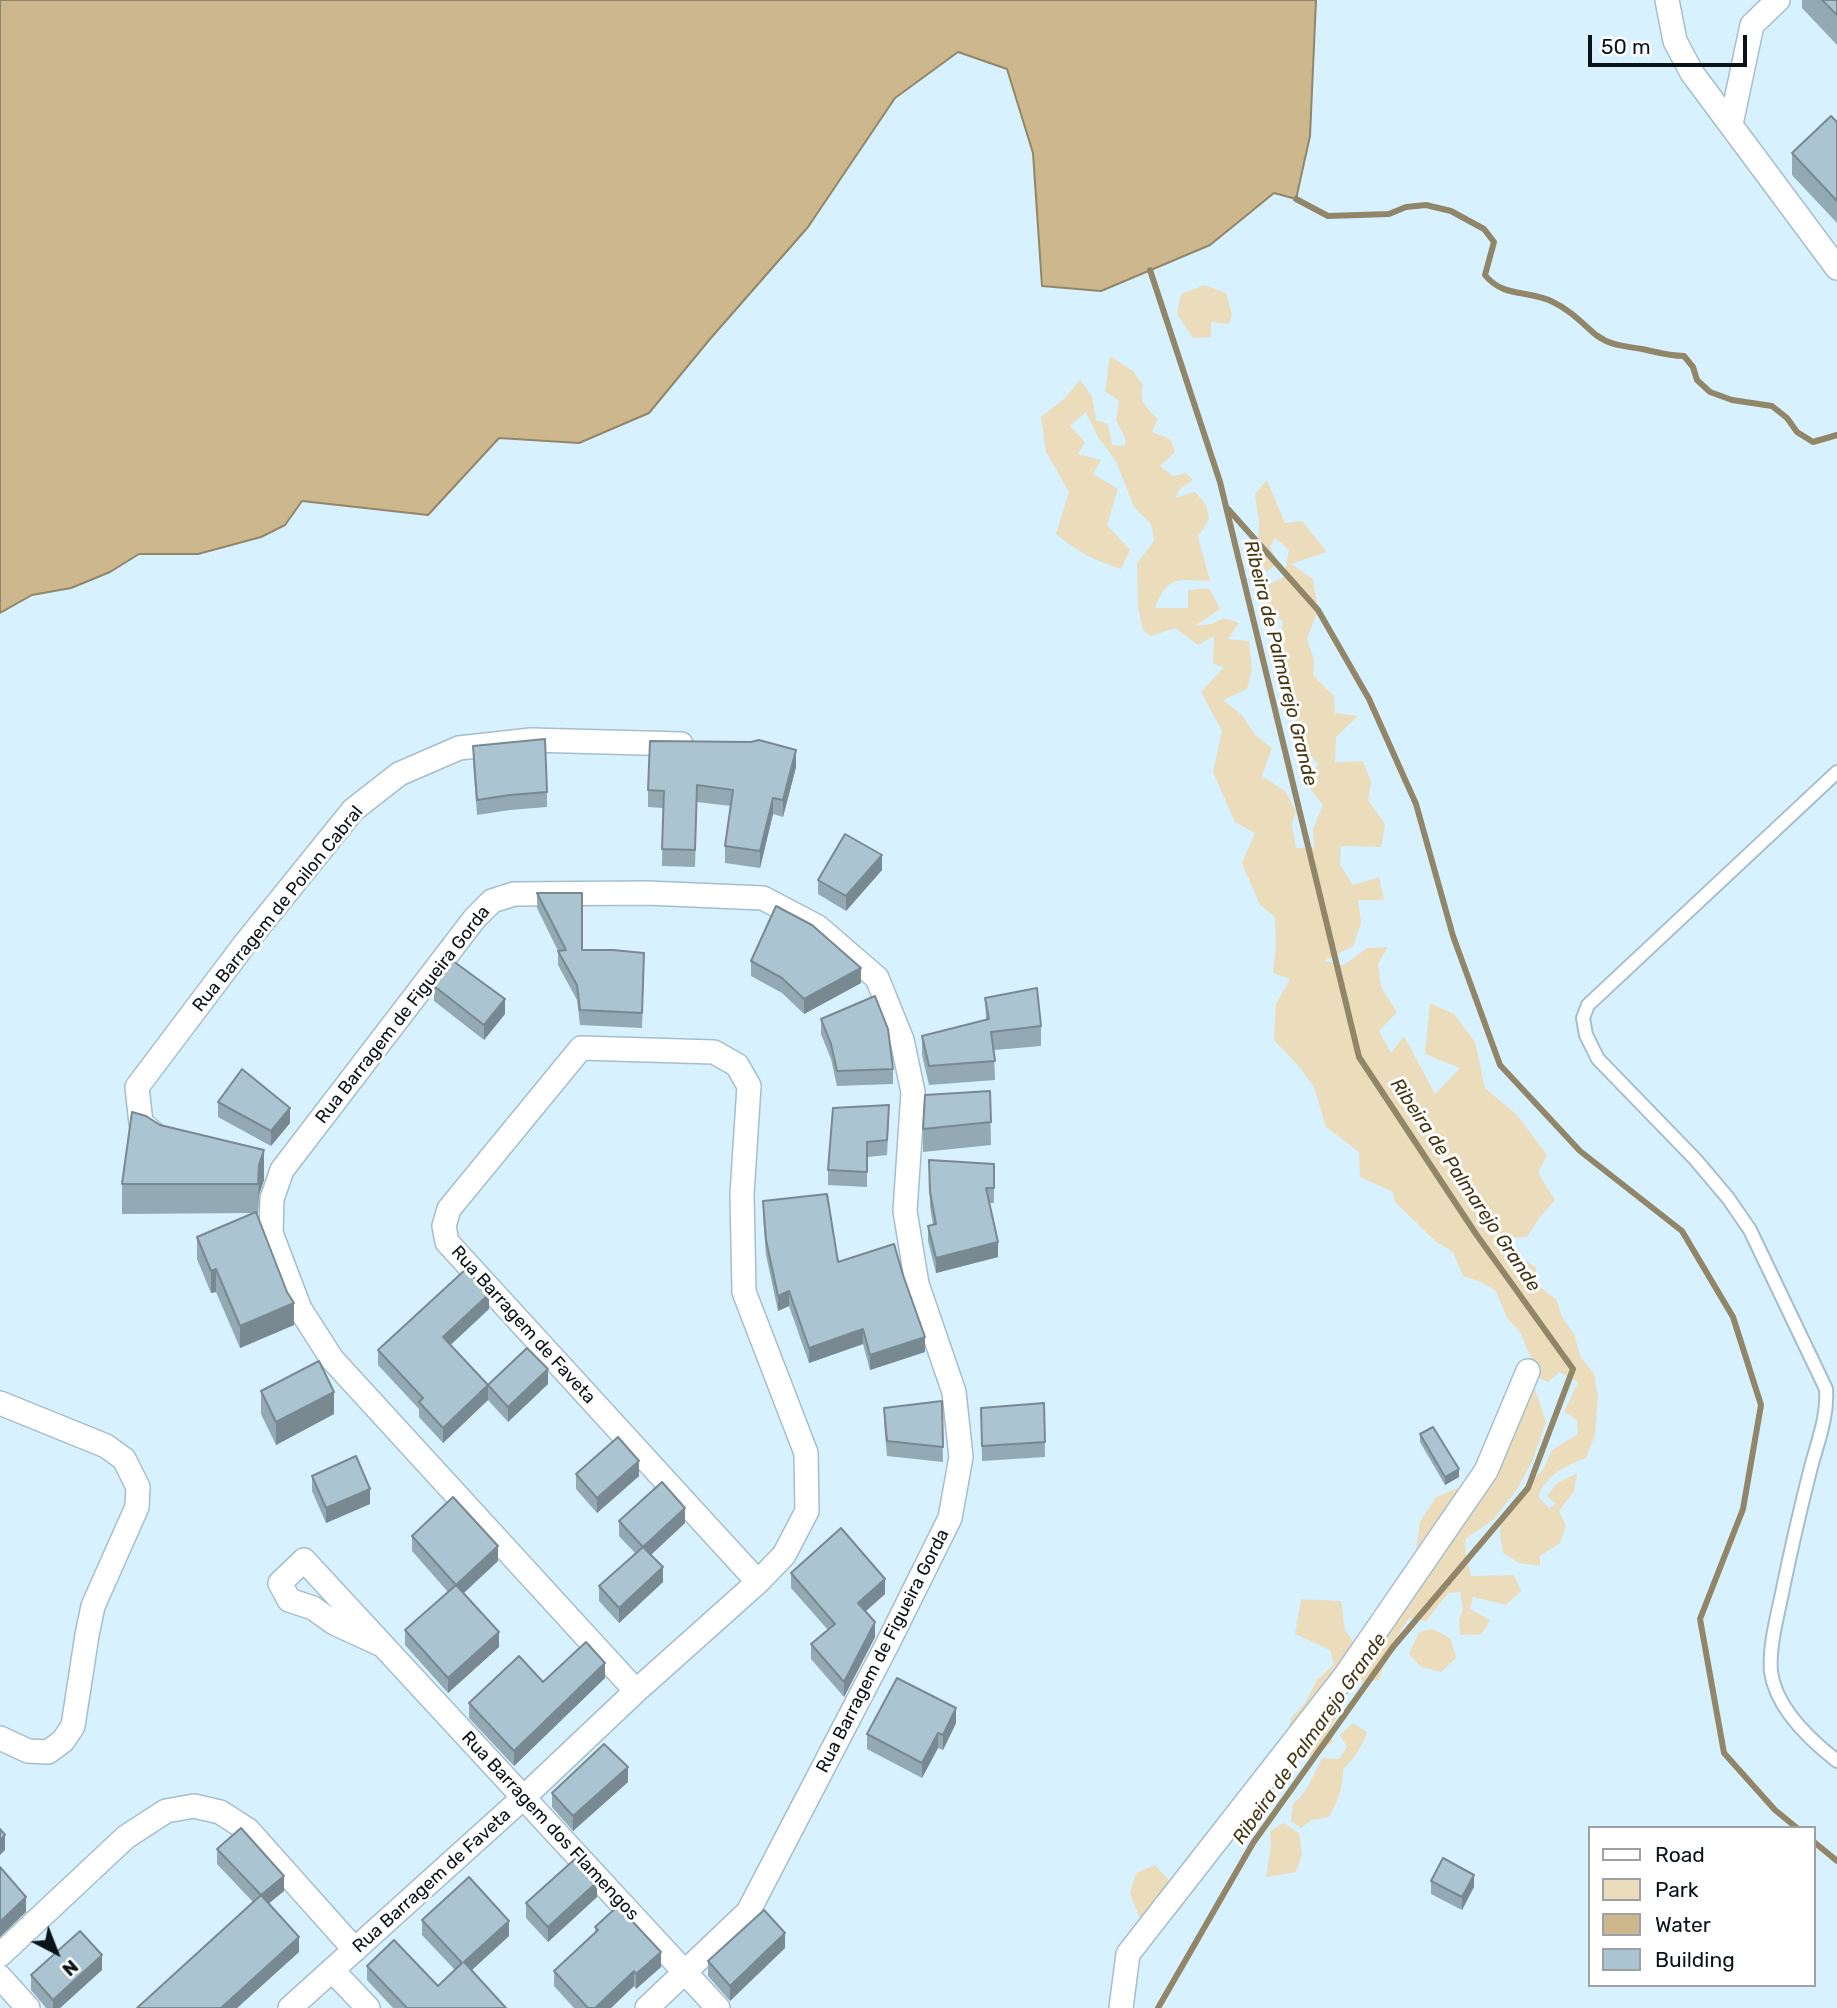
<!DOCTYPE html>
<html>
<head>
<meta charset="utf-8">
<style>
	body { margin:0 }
	#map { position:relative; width:1837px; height:2008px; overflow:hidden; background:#d8f1ff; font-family:Rubik,sans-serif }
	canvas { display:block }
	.legend { position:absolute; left:1588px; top:1826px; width:228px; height:161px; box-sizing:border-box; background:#fff; border:2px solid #9da1a3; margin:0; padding:9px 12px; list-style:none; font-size:21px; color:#0a1318 }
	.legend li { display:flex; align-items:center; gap:14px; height:35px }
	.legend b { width:35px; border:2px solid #9da1a3 }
	.north { position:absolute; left:21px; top:1917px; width:70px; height:70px; -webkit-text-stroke:5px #fff; paint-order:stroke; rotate:138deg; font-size:19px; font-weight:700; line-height:28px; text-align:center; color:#0a1318 }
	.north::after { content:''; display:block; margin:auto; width:24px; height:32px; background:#0a1318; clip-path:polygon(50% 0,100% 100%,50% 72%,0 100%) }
	.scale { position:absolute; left:1588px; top:35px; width:159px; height:32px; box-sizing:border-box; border:4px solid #0a1318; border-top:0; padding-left:9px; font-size:21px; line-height:24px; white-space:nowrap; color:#0a1318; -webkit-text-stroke:5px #fff; paint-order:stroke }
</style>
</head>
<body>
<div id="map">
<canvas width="1837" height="2008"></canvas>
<ul class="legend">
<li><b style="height:9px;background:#fff"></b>Road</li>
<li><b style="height:19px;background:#ebdcbb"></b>Park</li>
<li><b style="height:19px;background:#ccb88c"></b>Water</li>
<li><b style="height:19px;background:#abc4d1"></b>Building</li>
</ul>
<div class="north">N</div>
<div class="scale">50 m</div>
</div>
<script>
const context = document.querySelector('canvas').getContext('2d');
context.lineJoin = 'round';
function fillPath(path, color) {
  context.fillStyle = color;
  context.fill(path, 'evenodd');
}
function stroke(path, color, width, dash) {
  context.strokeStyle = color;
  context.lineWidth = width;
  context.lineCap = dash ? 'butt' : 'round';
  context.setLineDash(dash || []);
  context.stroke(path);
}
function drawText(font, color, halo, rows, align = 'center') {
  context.font = font + ' Rubik,sans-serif';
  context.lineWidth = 6;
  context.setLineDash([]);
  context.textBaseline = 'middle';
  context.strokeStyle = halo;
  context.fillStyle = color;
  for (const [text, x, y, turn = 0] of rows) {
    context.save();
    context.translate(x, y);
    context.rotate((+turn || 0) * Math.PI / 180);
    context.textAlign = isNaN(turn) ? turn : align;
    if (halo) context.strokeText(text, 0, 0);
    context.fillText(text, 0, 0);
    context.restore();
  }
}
fillPath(new Path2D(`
	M 1204,285 L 1226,293 L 1232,315 L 1229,324 L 1211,322 L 1211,337 L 1193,338 L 1177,314 L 1181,294 Z
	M 1110,356 L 1133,371 L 1143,385 C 1138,400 1147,409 1158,419 L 1152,432 L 1170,439 L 1175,452 L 1160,466 L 1173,476 L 1186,473 L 1193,480 L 1180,489 L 1175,498 L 1195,492 L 1206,505 L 1209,519 L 1198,537 L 1210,581 C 1178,580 1168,574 1155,608 L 1188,608 L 1188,590 L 1209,588 L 1220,609 L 1195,626 L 1212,624 L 1224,618 L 1239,623 L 1228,639 L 1249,641 L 1252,671 L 1247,689 L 1223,700 L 1242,715 L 1255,735 L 1272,748 L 1262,776 L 1285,791 L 1296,811 L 1292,824 L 1296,848 L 1314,848 L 1313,829 L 1323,805 L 1307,785 L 1318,764 L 1302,745 L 1296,726 L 1295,699 L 1286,680 L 1278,667 L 1284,652 L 1280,641 L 1283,621 L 1265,610 L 1269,584 L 1284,577 L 1289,550 L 1275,538 L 1270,547 L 1278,563 L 1266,572 L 1258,551 L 1259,522 L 1255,494 L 1267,480 L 1285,523 L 1302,521 L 1327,552 L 1291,564 L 1313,579 L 1318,610 L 1307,639 L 1314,659 L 1313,675 L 1334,696 L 1335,713 L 1358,716 L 1336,737 L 1335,762 L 1363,761 L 1371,782 L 1368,800 L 1385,824 L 1381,847 L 1341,846 L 1340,865 L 1353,885 L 1379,877 L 1384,900 L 1358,900 L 1361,923 L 1353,946 L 1324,961 L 1344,965 L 1367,948 L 1388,947 L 1378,964 L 1381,987 L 1397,1012 L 1379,1031 L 1391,1053 L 1404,1036 L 1435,1094 L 1460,1068 L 1425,1054 L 1430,1003 L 1454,1014 L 1475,1042 L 1485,1088 L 1517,1115 L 1547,1155 L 1538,1173 L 1555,1200 L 1540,1217 L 1527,1237 L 1505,1238 L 1509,1251 L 1536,1267 L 1536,1284 L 1556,1299 L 1562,1317 L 1574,1334 L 1581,1358 L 1594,1373 L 1598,1396 L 1595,1435 L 1586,1458 C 1563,1467 1549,1473 1538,1496 L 1549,1508 L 1556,1504 L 1547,1496 L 1557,1483 L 1577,1473 L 1574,1491 L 1559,1511 L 1566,1526 L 1560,1543 L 1540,1556 L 1540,1566 L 1519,1563 L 1503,1553 L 1500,1534 L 1501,1515 L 1543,1469 L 1552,1450 L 1578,1434 L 1577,1420 L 1564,1412 L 1578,1382 L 1560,1372 L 1548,1382 L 1539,1378 L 1520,1332 L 1507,1318 L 1496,1291 L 1481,1282 L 1463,1276 L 1453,1252 L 1435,1241 L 1395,1202 L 1393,1192 L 1360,1177 L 1359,1152 L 1326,1127 L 1314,1087 L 1301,1069 L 1274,1040 L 1276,1004 L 1290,979 L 1273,973 L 1276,946 L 1275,917 L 1260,905 L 1242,863 L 1255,833 L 1235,822 L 1213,772 L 1222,731 L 1201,692 L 1224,667 L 1213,664 L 1214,636 L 1198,645 L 1175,628 L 1151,636 L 1143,630 L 1138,607 L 1137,563 L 1154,541 L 1151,524 L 1134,507 L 1116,461 L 1098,437 L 1086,412 L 1070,426 L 1085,442 L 1078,454 L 1101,460 L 1093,474 L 1118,489 L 1107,525 L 1130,550 L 1121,569 C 1096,561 1076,551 1056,534 L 1069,492 L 1046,452 L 1041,417 L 1065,398 L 1080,380 L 1092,396 L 1096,420 L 1108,424 L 1112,445 L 1125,446 L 1126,440 L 1116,420 L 1119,401 L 1105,391 Z
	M 1535,1389 L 1546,1422 L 1533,1459 L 1518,1488 L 1493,1520 L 1465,1539 L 1466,1556 L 1471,1576 L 1514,1575 L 1521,1591 L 1506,1605 L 1473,1597 L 1470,1609 L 1490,1620 L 1482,1634 L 1460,1635 L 1459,1620 L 1463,1609 L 1460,1592 L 1448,1593 L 1426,1621 L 1409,1618 L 1389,1649 L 1379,1680 L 1352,1683 L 1338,1715 L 1329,1730 L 1333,1742 L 1308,1758 L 1285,1745 L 1291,1718 L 1305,1703 L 1317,1680 L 1334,1664 L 1330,1650 L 1295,1634 L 1301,1599 L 1341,1601 L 1345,1630 L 1357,1647 L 1418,1582 L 1416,1550 L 1420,1522 L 1436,1497 L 1463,1486 L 1524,1400 Z
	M 1433,1629 L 1451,1639 L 1456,1658 L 1441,1672 L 1421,1667 L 1409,1654 L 1419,1632 Z
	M 1353,1723 L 1367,1732 C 1362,1747 1354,1759 1343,1769 C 1343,1788 1338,1801 1329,1817 L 1312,1820 L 1301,1828 L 1291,1821 L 1293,1804 C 1308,1792 1313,1775 1322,1758 L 1339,1759 L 1347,1747 L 1340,1735 Z
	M 1283,1823 L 1299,1833 L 1302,1854 L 1296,1872 L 1266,1877 L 1271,1847 L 1270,1831 Z
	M 1155,1865 L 1173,1885 L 1192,1892 L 1180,1910 L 1163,1925 L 1140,1919 L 1130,1893 L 1136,1873 Z`), '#ebdcbb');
const water = new Path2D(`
	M 0,0 L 1316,0 L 1310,136 L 1296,199 L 1274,193 L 1210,245 L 1101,291 L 1042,286 L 1033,153 L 1007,69 L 958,52 L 895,98 L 808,227 L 710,339 L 649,413 L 579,443 L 499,438 L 428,515 L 302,501 L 285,525 L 261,537 L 198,554 L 139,554 L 110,572 L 71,588 L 32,595 L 0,613 Z`);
fillPath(water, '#ccb88c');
stroke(water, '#928669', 2);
stroke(new Path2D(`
	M 1296,199 L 1328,216 L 1389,214 L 1406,207 L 1426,205 L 1451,211 L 1484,229 L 1494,242 L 1485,275 C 1503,298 1530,290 1553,302 C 1570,310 1582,323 1596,335 C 1611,346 1624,346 1642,349 C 1656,352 1669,356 1684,356 L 1693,367 L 1697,380 L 1710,392 L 1732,400 L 1772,406 L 1787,418 L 1797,432 L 1813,442 L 1837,435
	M 1150,270 L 1220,482 L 1359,1057 L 1476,1234 L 1573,1369 L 1528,1488 L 1393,1647 L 1253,1843 L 1158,2008
	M 1228,509 L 1318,610 L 1369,699 L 1416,804 L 1453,936 L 1500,1065 L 1580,1151 L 1682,1231 L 1733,1317 L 1761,1405 L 1743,1509 L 1700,1619 L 1724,1753 L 1775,1810 L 1797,1828
	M 1814,1842 L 1837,1861`), '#928669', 6);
const service = new Path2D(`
	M 1837,772 L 1588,1005 L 1583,1018 L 1586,1035 L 1598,1059 L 1695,1159 L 1728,1198 L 1750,1230 L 1826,1389 C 1828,1416 1818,1441 1811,1467 C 1800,1510 1790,1554 1781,1598 C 1776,1621 1769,1649 1771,1672 C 1776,1708 1810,1740 1837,1761`);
const minor = new Path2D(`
	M 1667,0 L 1675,41 L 1692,73 L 1837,268
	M 1731,124 L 1752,25 L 1778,0
	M 158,1137 L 141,1123 L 137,1087 L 244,945 L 353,810 L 399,774 L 459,748 L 531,740 L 681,744
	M 0,1403 L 106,1446 L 124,1459 L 138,1487 L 137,1507 L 93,1606 L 87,1635 L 73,1726 L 63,1741 L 48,1752 L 28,1751 L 0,1738
	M 382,1645 L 334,1623 L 313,1608 L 289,1600 L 280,1583 L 304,1560 L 718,2008
	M 636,1691 L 332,1359 L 300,1309 L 271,1233 L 272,1199 L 282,1170 L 475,918 L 492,901 L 514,894 L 647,893 L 763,898 L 818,927 L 877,978 L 902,1040 L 913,1092 L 905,1211 L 917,1284 L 954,1392 L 961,1457 L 950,1518 L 887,1645 L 748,1912 L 647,2008
	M 0,1955 L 126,1837 L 166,1811 L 194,1806 L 220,1812 L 248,1830 L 355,1950
	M 332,1970 L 368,2008
	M 0,1977 L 28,2008
	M 290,2008 L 524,1797 L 636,1691 L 758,1582 L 784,1555 L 807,1511 L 806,1453 L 744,1292 L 742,1194 L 749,1086 L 737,1065 L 714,1052 L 581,1048 L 449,1209 L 444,1226 L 447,1242 L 758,1582
	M 1121,2008 L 1128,1954 L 1345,1676 L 1486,1471 L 1528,1371`);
stroke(service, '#a6becb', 16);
stroke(minor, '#a6becb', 26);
stroke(service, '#fff', 12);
stroke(minor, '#fff', 23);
fillPath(new Path2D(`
	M 1802,0 L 1837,0 L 1837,45 L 1802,8 Z
	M 1837,122 L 1837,223 L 1792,175 L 1792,153 Z
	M 473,746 L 547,792 L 547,807 L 510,810 L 477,815 L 473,761 Z
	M 796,767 L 783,817 L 773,814 L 760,868 L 725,863 L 725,846 L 731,806 L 697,802 L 695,867 L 662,866 L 663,808 L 648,807 L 648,790 Z
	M 882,870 L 846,911 L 818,894 L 818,880 Z
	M 537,893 L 582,950 L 644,968 L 642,1028 L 580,1025 L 577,1000 L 558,965 L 558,951 L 537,908 Z
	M 751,961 L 861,983 L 804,1014 L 782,993 L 751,976 Z
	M 434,986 L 505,1014 L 484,1040 L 434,1001 Z
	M 985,998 L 1041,1026 L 1041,1046 L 994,1050 L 995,1080 L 929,1085 L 922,1055 L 922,1036 L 986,1020 Z
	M 821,1019 L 893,1069 L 893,1084 L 837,1086 L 831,1059 L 821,1034 Z
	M 990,1091 L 991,1145 L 923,1152 L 923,1129 Z
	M 218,1102 L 290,1123 L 271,1146 L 218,1117 Z
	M 889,1119 L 887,1155 L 867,1157 L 867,1187 L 828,1185 L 828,1170 Z
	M 160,1125 L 264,1180 L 259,1195 L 258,1213 L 256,1213 L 294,1325 L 240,1348 L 216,1292 L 211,1293 L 197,1259 L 197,1237 L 252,1213 L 122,1214 L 122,1184 Z
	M 929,1160 L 994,1164 L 994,1203 L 989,1203 L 998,1257 L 936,1273 L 928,1241 L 928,1226 L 933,1225 L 930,1207 Z
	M 763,1201 L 838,1262 L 925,1352 L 870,1370 L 863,1344 L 809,1363 L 789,1306 L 778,1311 L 766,1255 L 763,1216 Z
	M 489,1309 L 450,1345 L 488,1385 L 548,1384 L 508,1422 L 488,1400 L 443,1443 L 419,1417 L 419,1409 L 378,1365 L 378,1350 Z
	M 261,1391 L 334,1414 L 276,1445 L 261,1414 Z
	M 942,1401 L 943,1462 L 887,1456 L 884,1423 L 884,1408 Z
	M 1044,1403 L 1045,1457 L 982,1461 L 981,1408 Z
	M 1420,1434 L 1459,1477 L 1445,1485 L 1420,1442 Z
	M 576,1474 L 639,1476 L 597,1513 L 576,1489 Z
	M 312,1476 L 370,1504 L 326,1523 L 312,1491 Z
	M 619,1521 L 685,1523 L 651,1555 L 663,1582 L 619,1623 L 599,1601 L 599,1586 L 635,1553 L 619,1536 Z
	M 412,1536 L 498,1561 L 464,1593 L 499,1647 L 448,1693 L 405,1645 L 405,1630 L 448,1592 L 412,1551 Z
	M 791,1573 L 885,1594 L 866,1611 L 875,1637 L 844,1697 L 811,1659 L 811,1644 L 828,1630 L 791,1588 Z
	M 605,1678 L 514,1766 L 469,1718 L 469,1703 L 543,1682 Z
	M 956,1723 L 943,1750 L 938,1748 L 922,1778 L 867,1749 L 867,1734 Z
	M 628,1782 L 573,1831 L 552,1807 L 552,1793 Z
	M 217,1849 L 284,1891 L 268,1904 L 299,1952 L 237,2008 L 137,2008 L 253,1902 L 217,1864 Z
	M 1431,1881 L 1474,1887 L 1462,1910 L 1431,1894 Z
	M 597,1897 L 548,1942 L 526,1918 L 526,1903 Z
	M 422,1920 L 509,1936 L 472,1970 L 506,2008 L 393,2008 L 367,1980 L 367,1966 L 438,1986 L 455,1970 L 422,1935 Z
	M 595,1927 L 661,1967 L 636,1989 L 634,1986 L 611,2008 L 574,2008 L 554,1986 L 554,1971 L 595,1933 Z
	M 785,1948 L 730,2001 L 708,1976 L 708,1961 Z
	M 102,1970 L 60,2008 L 46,2008 L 31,1990 L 31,1975 Z`), '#93a9b4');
fillPath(new Path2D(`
	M 796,750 L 796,767 L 783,817 L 783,800 Z
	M 773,798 L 773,814 L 760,868 L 760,851 Z
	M 882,855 L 882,870 L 846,911 L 846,896 Z
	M 861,968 L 861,983 L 804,1014 L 804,999 Z
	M 505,999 L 505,1014 L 484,1040 L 484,1025 Z
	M 290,1108 L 290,1123 L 271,1146 L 271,1131 Z
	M 264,1150 L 264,1180 L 259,1195 L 258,1213 L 259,1165 Z
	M 998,1242 L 998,1257 L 936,1273 L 936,1258 Z
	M 216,1269 L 216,1292 L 211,1293 L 211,1271 Z
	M 789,1291 L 789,1306 L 778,1311 L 778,1296 Z
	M 489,1294 L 489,1309 L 443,1352 L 443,1337 Z
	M 294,1303 L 294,1325 L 240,1348 L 240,1326 Z
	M 863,1329 L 863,1344 L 809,1363 L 809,1348 Z
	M 925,1337 L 925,1352 L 870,1370 L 870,1355 Z
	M 548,1369 L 548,1384 L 508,1422 L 508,1407 Z
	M 488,1385 L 488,1400 L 443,1443 L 443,1428 Z
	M 334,1392 L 334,1414 L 276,1445 L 276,1422 Z
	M 639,1461 L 639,1476 L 597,1513 L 597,1498 Z
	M 1459,1469 L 1459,1477 L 1445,1485 L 1445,1477 Z
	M 370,1489 L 370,1504 L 326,1523 L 326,1508 Z
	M 685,1508 L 685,1523 L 643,1562 L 643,1547 Z
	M 498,1546 L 498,1561 L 456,1600 L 456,1585 Z
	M 663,1567 L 663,1582 L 619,1623 L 619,1608 Z
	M 885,1579 L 885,1594 L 858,1618 L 858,1603 Z
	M 875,1622 L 875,1637 L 844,1697 L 844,1682 Z
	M 499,1632 L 499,1647 L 448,1693 L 448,1678 Z
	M 605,1663 L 605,1678 L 514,1766 L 514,1751 Z
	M 956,1708 L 956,1723 L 943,1750 L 943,1735 Z
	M 938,1733 L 938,1748 L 922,1778 L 922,1763 Z
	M 628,1767 L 628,1782 L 573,1831 L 573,1816 Z
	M 5,1835 L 5,1850 L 0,1855 L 0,1840 Z
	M 1474,1875 L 1474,1887 L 1462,1910 L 1462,1897 Z
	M 284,1876 L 284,1891 L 261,1910 L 261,1895 Z
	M 597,1882 L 597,1897 L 548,1942 L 548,1927 Z
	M 26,1897 L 26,1912 L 0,1937 L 0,1922 Z
	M 509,1921 L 509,1936 L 464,1977 L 464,1962 Z
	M 785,1933 L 785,1948 L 730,2001 L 730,1986 Z
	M 299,1937 L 299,1952 L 237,2008 L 221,2008 Z
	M 661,1952 L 661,1967 L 636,1989 L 636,1974 Z
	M 102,1955 L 102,1970 L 60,2008 L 53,2008 L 53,2000 Z
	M 634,1971 L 634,1986 L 611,2008 L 595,2008 Z`), '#788992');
const building = new Path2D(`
	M 1822,0 L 1837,0 L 1837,15 Z
	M 1831,116 L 1837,122 L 1837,201 L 1792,153 Z
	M 545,739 L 547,792 L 510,795 L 477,800 L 473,746 Z
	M 759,740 L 796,750 L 783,800 L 773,798 L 760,851 L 725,846 L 733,790 L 697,785 L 695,850 L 662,849 L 664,791 L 648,790 L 650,741 L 751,742 Z
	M 845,834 L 882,855 L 846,896 L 818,880 Z
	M 537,893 L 582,893 L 582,950 L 613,950 L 644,953 L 642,1013 L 580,1010 L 577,985 L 558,951 L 566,950 Z
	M 776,906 L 812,925 L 861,968 L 804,999 L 782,978 L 751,961 Z
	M 453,961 L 505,999 L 484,1025 L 434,986 Z
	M 1037,988 L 1041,1026 L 991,1032 L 995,1061 L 929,1066 L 922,1036 L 989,1019 L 985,998 Z
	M 875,996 L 888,1029 L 893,1069 L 837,1071 L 831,1044 L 821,1019 Z
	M 242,1069 L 290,1108 L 271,1131 L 218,1102 Z
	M 990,1091 L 991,1122 L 923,1129 L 925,1095 Z
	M 889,1105 L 887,1140 L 867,1142 L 867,1172 L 828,1170 L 833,1108 Z
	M 132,1112 L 146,1116 L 160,1125 L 264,1150 L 259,1165 L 258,1184 L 122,1184 Z
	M 929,1160 L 994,1164 L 994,1188 L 986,1188 L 998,1242 L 936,1258 L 928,1226 L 936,1224 L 930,1192 Z
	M 827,1194 L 838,1262 L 894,1244 L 903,1275 L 925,1337 L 870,1355 L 863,1329 L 809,1348 L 789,1291 L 778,1296 L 766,1240 L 763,1201 Z
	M 256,1212 L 287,1292 L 294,1303 L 240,1326 L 216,1269 L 211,1271 L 197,1237 Z
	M 466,1269 L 489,1294 L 443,1337 L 488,1385 L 443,1428 L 419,1402 L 423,1398 L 378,1350 Z
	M 527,1348 L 548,1369 L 508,1407 L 488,1385 Z
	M 319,1361 L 334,1392 L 276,1422 L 261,1391 Z
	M 942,1401 L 943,1447 L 887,1441 L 884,1408 Z
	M 1044,1403 L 1045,1442 L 982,1446 L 981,1408 Z
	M 1433,1427 L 1459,1469 L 1445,1477 L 1420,1434 Z
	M 618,1437 L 639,1461 L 597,1498 L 576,1474 Z
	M 356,1456 L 370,1489 L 326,1508 L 312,1476 Z
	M 662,1482 L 685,1508 L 643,1547 L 619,1521 Z
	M 453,1497 L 498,1546 L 456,1585 L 499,1632 L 448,1678 L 405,1630 L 456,1585 L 412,1536 Z
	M 841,1528 L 885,1579 L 858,1603 L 875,1622 L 844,1682 L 811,1644 L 835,1624 L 791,1573 Z
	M 643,1547 L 663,1567 L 619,1608 L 599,1586 Z
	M 586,1642 L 605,1663 L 514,1751 L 469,1703 L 519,1656 L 543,1682 Z
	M 897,1678 L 956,1708 L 943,1735 L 938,1733 L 922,1763 L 867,1734 Z
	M 604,1744 L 628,1767 L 573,1816 L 552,1793 Z
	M 241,1828 L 284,1876 L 261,1895 L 217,1849 Z
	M 0,1829 L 5,1835 L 0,1840 Z
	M 1443,1858 L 1474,1875 L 1462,1897 L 1431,1881 Z
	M 575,1859 L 597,1882 L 548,1927 L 526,1903 Z
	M 0,1867 L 26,1897 L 0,1922 Z
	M 469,1877 L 509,1921 L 464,1962 L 506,2008 L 407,2008 L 367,1966 L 394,1940 L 438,1986 L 462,1963 L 422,1920 Z
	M 261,1895 L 299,1937 L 221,2008 L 137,2008 Z
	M 618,1906 L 661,1952 L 636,1974 L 634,1971 L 595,2008 L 588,2008 L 554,1971 L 598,1930 L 595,1927 Z
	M 764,1910 L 785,1933 L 730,1986 L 708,1961 Z
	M 80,1931 L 102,1955 L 53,2000 L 31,1975 Z`);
fillPath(building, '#abc4d1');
stroke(building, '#788992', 2);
drawText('18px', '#0a1318', '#fff', [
	["Rua Barragem de Poilon Cabral",278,909,-51],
	["Rua Barragem de Figueira Gorda",403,1015,-52],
	["Rua Barragem de Faveta",523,1325,48],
	["Rua Barragem de Figueira Gorda",883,1651,-63],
	["Rua Barragem dos Flamengos",550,1826,47],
	["Rua Barragem de Faveta",432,1881,-42]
]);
drawText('italic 19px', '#443611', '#fff', [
	["Ribeira de Palmarejo Grande",1280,663,76],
	["Ribeira de Palmarejo Grande",1465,1185,56],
	["Ribeira de Palmarejo Grande",1310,1739,-55]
]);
</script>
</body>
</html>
